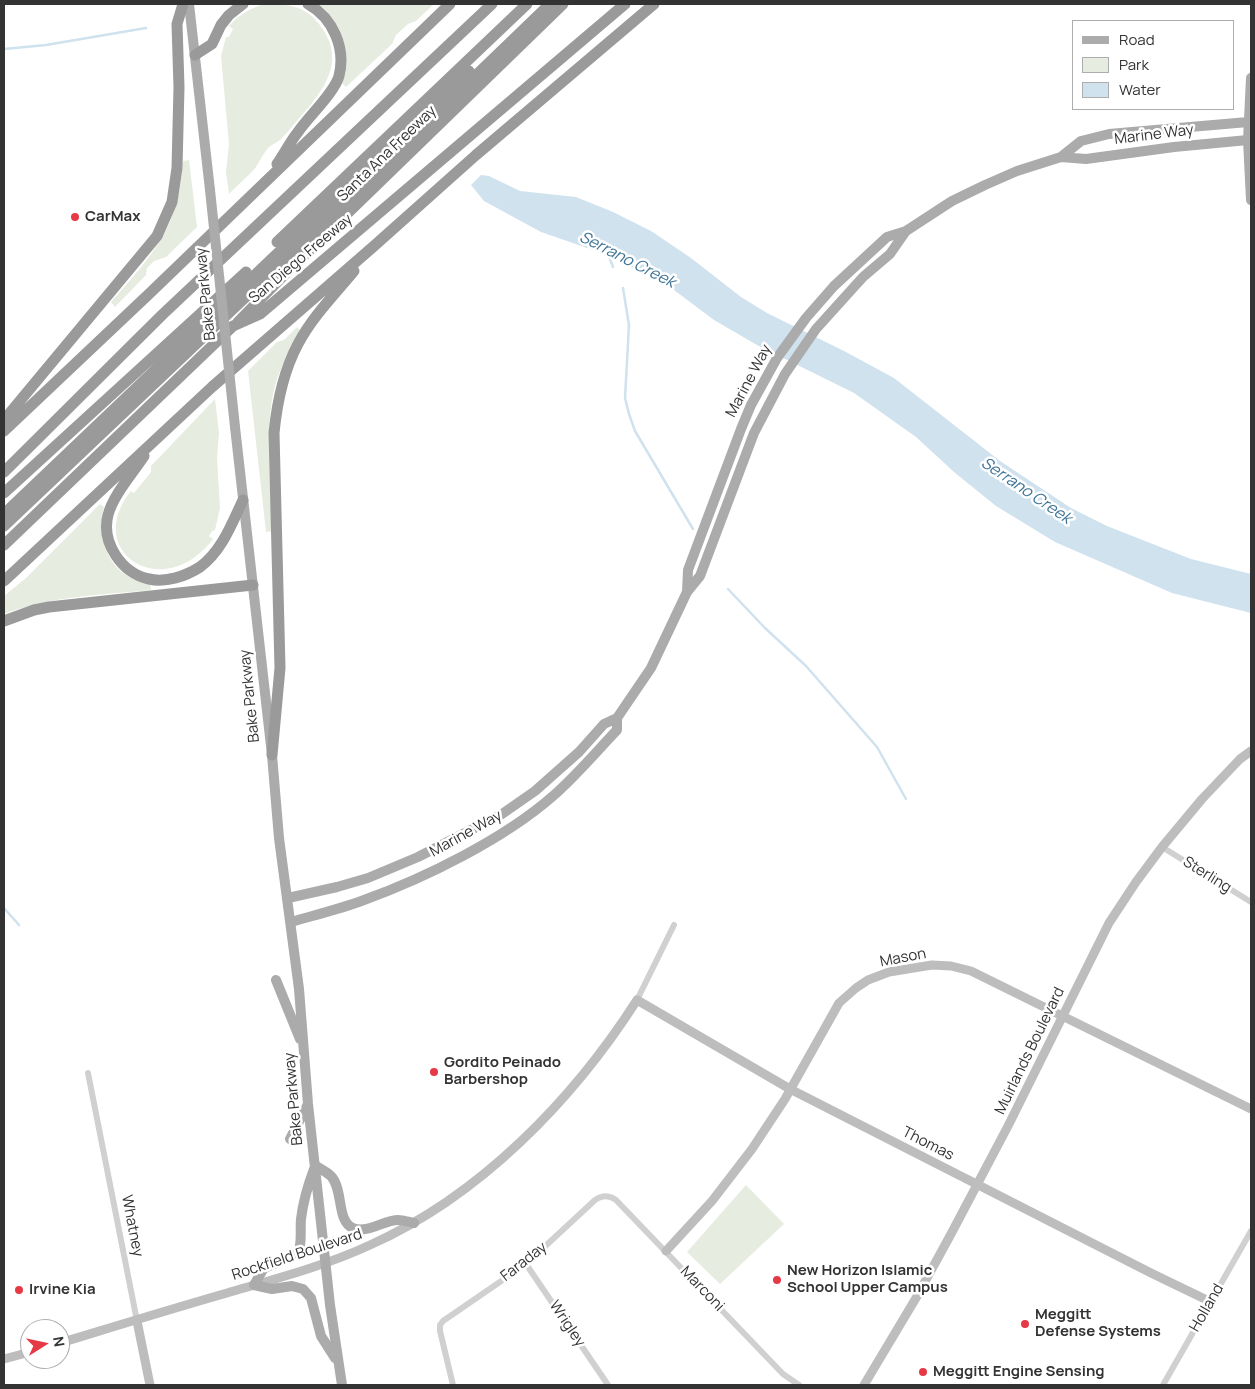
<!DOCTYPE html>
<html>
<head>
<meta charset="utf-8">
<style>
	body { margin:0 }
	#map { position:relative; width:1255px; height:1389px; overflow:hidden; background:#fff; font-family:Manrope,sans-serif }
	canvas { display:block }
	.frame { position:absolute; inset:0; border:5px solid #333; pointer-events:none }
	.legend { position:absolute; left:1072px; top:20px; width:162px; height:90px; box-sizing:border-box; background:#fff; border:1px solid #adadad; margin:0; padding:6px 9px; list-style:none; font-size:15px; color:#333 }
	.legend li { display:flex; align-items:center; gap:10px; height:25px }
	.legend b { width:25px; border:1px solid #adadad }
	.north { position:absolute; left:20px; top:1319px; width:50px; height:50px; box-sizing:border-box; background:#fff; border:1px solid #adadad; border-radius:50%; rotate:80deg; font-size:14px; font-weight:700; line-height:20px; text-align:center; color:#333 }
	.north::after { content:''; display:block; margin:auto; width:18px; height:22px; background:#e63946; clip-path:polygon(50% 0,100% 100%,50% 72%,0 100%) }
</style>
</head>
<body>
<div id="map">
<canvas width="1255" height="1389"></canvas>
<div class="frame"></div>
<ul class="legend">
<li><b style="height:6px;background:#ababab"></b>Road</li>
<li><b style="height:14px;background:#e6ecdf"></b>Park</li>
<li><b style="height:14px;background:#cfe2ee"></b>Water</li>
</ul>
<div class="north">N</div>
</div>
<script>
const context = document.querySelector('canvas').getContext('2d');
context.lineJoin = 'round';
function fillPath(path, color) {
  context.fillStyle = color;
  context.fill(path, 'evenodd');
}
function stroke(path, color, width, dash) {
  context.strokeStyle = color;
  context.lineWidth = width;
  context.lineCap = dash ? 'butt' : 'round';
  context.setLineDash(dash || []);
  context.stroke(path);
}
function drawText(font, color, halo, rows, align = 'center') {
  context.font = font + ' Manrope,sans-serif';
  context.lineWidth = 5;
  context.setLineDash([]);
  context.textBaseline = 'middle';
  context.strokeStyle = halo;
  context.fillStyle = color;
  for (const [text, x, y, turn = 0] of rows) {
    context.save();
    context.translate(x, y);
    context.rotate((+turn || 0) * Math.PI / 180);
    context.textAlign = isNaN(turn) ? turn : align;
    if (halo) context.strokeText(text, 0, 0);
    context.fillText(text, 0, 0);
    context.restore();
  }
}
fillPath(new Path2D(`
	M 266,4 C 290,4 307,6 322,28 C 346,62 323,91 301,116 C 294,124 288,132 281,139 C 277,143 272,144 268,148 C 263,154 260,161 256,167 C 248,177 237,185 229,194 L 226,172 L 229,144 L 221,56 L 226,37 L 229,37 L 233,29 L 229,26 C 239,15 251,7 266,4 Z
	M 319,4 L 434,4 L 416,21 L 408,24 L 396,35 L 392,44 L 346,87 L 342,83 C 351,53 344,24 319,4 Z
	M 189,160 L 197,227 L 166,257 L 154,261 L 147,268 L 146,275 L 115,307 L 111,302 C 153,254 179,228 183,161 Z
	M 297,327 L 300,330 C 290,348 281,365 275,386 C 264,427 271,488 272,531 L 266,532 L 248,371 L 277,342 L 284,340 Z
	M 215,399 L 219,433 L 217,458 L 220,508 L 215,530 L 212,531 L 209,536 L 213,539 C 163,605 82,551 131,491 L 134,493 L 151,472 L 151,466 Z
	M 100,504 L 104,507 C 97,533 105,565 131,578 C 137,581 144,582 150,583 L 151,590 C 101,595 51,596 4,614 L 4,596 L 26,578 Z
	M 746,1185 L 784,1224 L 720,1284 L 687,1252 Z`), '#e6ecdf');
fillPath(new Path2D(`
	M 481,175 L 489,176 L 520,191 L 576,197 L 613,212 L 651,231 L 691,258 L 741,297 L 767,313 L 844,351 L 894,378 L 1000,461 L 1071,508 L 1107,526 L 1191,559 L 1251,574 L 1251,613 L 1172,593 L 1055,542 L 996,506 L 954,472 L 916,437 L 854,393 L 757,345 L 714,320 L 662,281 L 593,250 L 541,232 L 484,201 L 471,185 Z`), '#cfe2ee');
stroke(new Path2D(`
	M 4,49 L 46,45 L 146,28
	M 608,254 L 613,267
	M 623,288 L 629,325 L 625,398 L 629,414 L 635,431 L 693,529
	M 728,589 L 765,628 L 806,666 L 877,747 L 906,799
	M 4,908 L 19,925`), '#cfe2ee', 2.5);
stroke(new Path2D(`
	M 1162,847 L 1251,902
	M 637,1000 L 674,925
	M 88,1073 L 137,1321
	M 526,1264 L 608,1385
	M 453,1385 L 440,1331 L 440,1325 L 443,1321 L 526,1264 L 595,1200 C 603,1195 608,1195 616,1200 L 783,1374 L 799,1385
	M 1163,1385 L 1251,1231`), '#d0d0d0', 6);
stroke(new Path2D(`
	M 666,1251 L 712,1201 L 752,1149 L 785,1099 L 839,1003 L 856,988 L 868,980 L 889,972 L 932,965 L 951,966 L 971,971 L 1251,1109
	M 137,1321 L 150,1385
	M 60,1343 C 116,1326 171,1309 227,1293 C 275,1279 325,1266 370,1245 C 480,1196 573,1100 637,1000 L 790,1089 L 1151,1273 L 1211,1302
	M 4,1359 L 30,1352
	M 864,1385 L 916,1298 L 951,1234 L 1008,1126 L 1109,923 L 1136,882 L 1162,847 L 1202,799 L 1240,759 L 1251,751`), '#bdbdbd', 9);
stroke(new Path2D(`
	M 189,4 L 210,190
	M 1251,78 L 1248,140 L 1251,200
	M 1061,157 L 1081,141 L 1109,134 L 1248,122
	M 235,427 L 272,755 L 279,838 L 299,989 L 308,1104 L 330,1305 L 342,1385
	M 687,592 L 688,570 L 741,429 L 751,405 L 777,358 L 806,318 L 834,286 L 887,237 L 906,231 L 952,201 L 985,185 L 1017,171 L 1061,157 L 1086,159 L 1174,147 L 1248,140
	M 288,898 L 337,887 L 368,878 L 418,857 L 502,814 L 535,791 L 579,752 L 604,724 L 617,718 L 651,668 L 687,592 L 700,576 L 754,433 L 785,374 L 816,329 L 863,277 L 890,254 L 906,231
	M 291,922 C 315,915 340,909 364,900 C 425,878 504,839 553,796 C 576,776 596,752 617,730 L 617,718
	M 276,980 L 300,1039
	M 290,1139 L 308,1104
	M 315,1165 C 320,1169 327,1172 331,1176 C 344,1190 336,1221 353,1228 C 367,1234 384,1220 398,1220 C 403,1220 409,1222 414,1223
	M 314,1169 C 308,1185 303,1202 301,1219 C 300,1231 302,1239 299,1251 L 286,1259 L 264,1268 L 254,1285 L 272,1289 L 292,1286 L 303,1289 L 311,1298 L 321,1336 L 335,1358`), '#ababab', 10);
stroke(new Path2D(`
	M 195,55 L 212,44 L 221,25 L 229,15 L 243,4
	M 277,164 C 284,154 290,142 298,132 C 308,117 335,92 339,76 C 346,48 333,18 308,4
	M 277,242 L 527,4
	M 238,322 L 291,268 L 563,4
	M 4,420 L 157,236 L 172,202 L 177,168 L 179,87 L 177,24 L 183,4
	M 4,431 L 150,293 L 450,4
	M 144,456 C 133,473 113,495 108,515 C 101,542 121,573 149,579 C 166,583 186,576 200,567 C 222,551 232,523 243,500
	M 4,472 L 162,315 L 492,4
	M 4,493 L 246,272
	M 4,514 L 469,71
	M 4,526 L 271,273 L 550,4
	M 4,545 L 233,326 L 260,314 L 625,4
	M 4,581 L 212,387 L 374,246 L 476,155 L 654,4
	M 4,621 L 34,610 L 49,607 L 253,585
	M 272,755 L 280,668 L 274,433 C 277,402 283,372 298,344 C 312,317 335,294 354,271`), '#9a9a9a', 11);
stroke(new Path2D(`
	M 210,190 L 235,427`), '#ababab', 10);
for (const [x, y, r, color] of [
	[75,217,5,"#e63946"],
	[434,1072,5,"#e63946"],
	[777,1280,5,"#e63946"],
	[19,1290,5,"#e63946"],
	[1025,1324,5,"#e63946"],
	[923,1372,5,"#e63946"]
]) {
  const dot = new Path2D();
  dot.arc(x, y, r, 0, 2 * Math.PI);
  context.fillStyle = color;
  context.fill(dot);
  stroke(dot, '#fff', 2);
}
drawText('15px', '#333', '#fff', [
	["Marine Way",1154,135,-7],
	["Santa Ana Freeway",387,154,-44],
	["San Diego Freeway",301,259,-40],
	["Bake Parkway",206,294,-96],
	["Marine Way",749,381,-62],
	["Bake Parkway",250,696,-96],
	["Marine Way",466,834,-29],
	["Sterling",1207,875,32],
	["Mason",903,958,-11],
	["Muirlands Boulevard",1030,1051,-64],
	["Bake Parkway",294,1099,-95],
	["Thomas",928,1144,27],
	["Whatney",132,1226,79],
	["Rockfield Boulevard",297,1255,-18],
	["Faraday",524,1262,-38],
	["Marconi",702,1289,46],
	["Holland",1207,1308,-60],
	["Wrigley",567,1324,56]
]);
drawText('bold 15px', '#333', '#fff', [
	["CarMax",85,217],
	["Gordito Peinado",444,1063],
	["Barbershop",444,1080],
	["New Horizon Islamic",787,1271],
	["School Upper Campus",787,1288],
	["Irvine Kia",29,1290],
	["Meggitt",1035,1315],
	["Defense Systems",1035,1332],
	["Meggitt Engine Sensing",933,1372]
], 'left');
drawText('italic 16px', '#3f7597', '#fff', [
	["Serrano Creek",627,260,27],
	["Serrano Creek",1026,491,34]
]);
</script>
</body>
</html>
